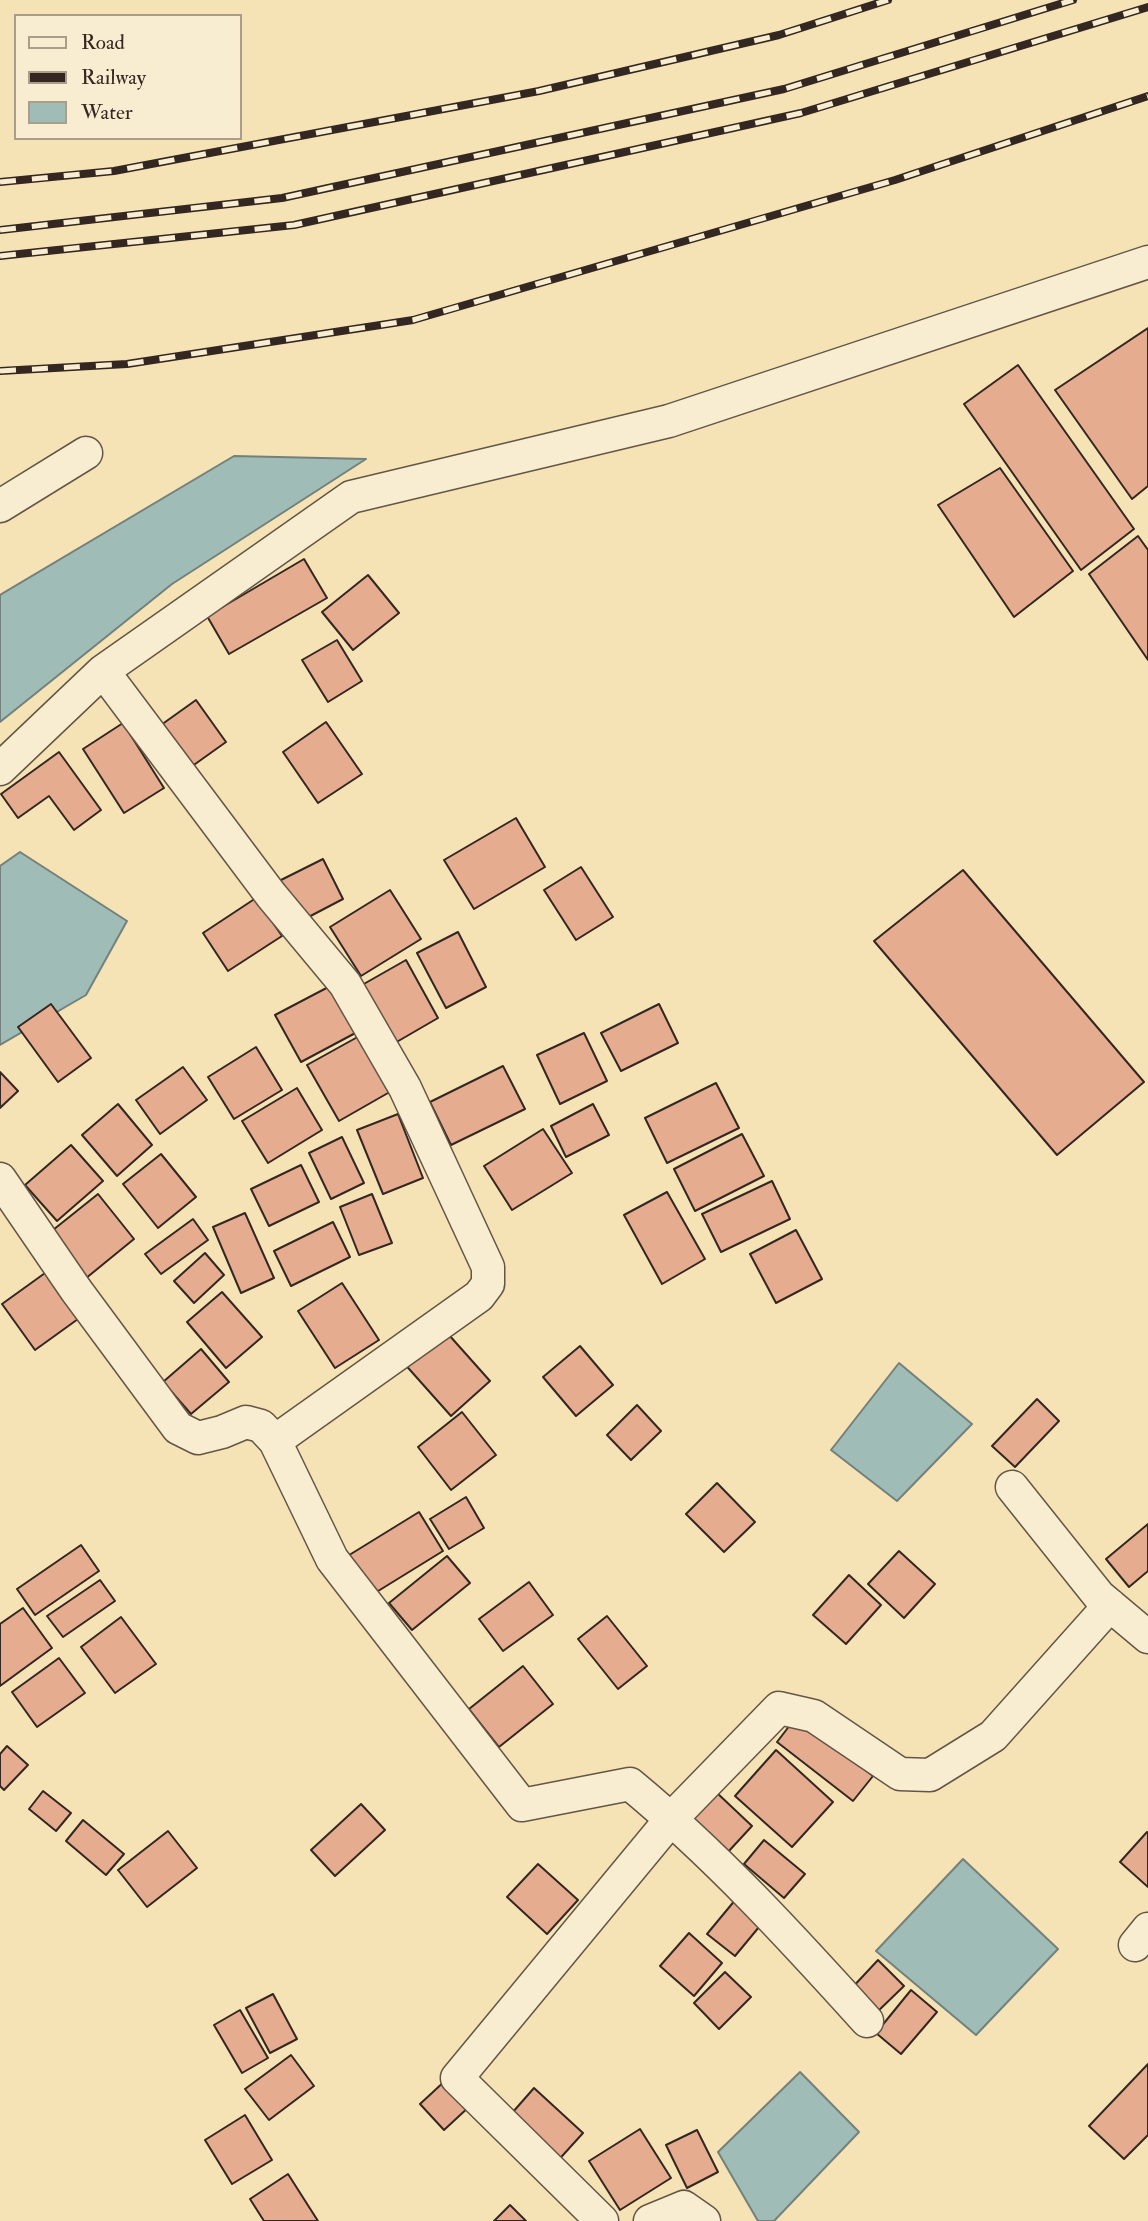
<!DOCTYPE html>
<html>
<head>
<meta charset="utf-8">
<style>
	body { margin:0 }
	#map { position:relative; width:1148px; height:2221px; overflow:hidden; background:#f5e3b6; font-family:"IM FELL Double Pica",serif }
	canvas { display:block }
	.legend { position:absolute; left:14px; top:14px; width:228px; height:126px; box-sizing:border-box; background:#f8edd0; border:2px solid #aa9e8a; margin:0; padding:9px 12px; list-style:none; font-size:21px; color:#342721 }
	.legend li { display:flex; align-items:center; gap:14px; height:35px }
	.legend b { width:35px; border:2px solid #aa9e8a }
</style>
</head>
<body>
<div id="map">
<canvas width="1148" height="2221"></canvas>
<ul class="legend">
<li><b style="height:9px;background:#f8edd0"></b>Road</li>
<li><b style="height:9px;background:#342721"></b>Railway</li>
<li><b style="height:19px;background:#9fbcb7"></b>Water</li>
</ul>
</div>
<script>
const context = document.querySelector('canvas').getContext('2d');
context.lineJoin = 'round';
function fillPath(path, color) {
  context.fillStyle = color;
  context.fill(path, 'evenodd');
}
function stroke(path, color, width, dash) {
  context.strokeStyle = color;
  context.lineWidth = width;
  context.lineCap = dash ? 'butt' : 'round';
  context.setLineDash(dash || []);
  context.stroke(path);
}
const water = new Path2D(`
	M 234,456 L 366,459 L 172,584 L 0,722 L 0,595 Z
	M 20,852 L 127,921 L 86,995 L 0,1045 L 0,866 Z
	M 899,1363 L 972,1424 L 897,1501 L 831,1450 Z
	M 963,1859 L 1058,1949 L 976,2035 L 876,1951 Z
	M 800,2072 L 859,2132 L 774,2221 L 758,2221 L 718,2152 Z`);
fillPath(water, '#9fbcb7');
stroke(water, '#74807b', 2);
const building = new Path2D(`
	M 1148,328 L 1148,486 L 1132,499 L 1055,390 Z
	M 1018,365 L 1134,529 L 1081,570 L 964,404 Z
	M 1000,468 L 1073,571 L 1014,617 L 938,505 Z
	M 1138,536 L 1148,550 L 1148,660 L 1089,574 Z
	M 304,559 L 327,598 L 229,654 L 207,616 Z
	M 368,575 L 399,613 L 353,650 L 322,612 Z
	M 337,640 L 362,681 L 328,702 L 302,660 Z
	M 196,700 L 226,742 L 191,767 L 161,725 Z
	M 326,722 L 362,774 L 318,803 L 283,752 Z
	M 123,723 L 164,788 L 124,813 L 83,749 Z
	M 59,752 L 101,810 L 74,830 L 49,796 L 18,818 L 1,794 Z
	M 516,818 L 545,867 L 474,909 L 444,860 Z
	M 323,859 L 343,899 L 299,922 L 279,881 Z
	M 581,867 L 613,917 L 576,940 L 544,890 Z
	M 963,870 L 1144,1082 L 1057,1155 L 874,941 Z
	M 390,890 L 421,939 L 361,976 L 330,927 Z
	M 256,898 L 282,936 L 228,971 L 203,933 Z
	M 458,932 L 486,987 L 446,1008 L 417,953 Z
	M 406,960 L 438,1018 L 388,1047 L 355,989 Z
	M 336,983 L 361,1030 L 301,1062 L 275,1015 Z
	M 51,1004 L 91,1058 L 58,1082 L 18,1027 Z
	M 659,1004 L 678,1043 L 621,1071 L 601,1033 Z
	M 584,1033 L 607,1081 L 560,1104 L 537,1055 Z
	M 363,1034 L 395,1089 L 339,1121 L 307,1065 Z
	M 256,1047 L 282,1090 L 234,1119 L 208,1077 Z
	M 503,1066 L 525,1109 L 451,1145 L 430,1102 Z
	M 183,1067 L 207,1100 L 160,1134 L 136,1100 Z
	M 0,1072 L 18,1091 L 0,1108 Z
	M 716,1083 L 739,1128 L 667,1163 L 645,1118 Z
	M 297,1088 L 322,1130 L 268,1163 L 242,1121 Z
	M 118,1104 L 152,1145 L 117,1176 L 82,1135 Z
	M 593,1104 L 609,1135 L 566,1157 L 551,1126 Z
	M 398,1114 L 423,1178 L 383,1194 L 357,1130 Z
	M 543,1129 L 572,1173 L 512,1210 L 484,1166 Z
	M 742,1134 L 764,1176 L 695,1211 L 674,1169 Z
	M 342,1137 L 364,1183 L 331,1199 L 309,1153 Z
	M 71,1145 L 103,1181 L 57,1221 L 25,1185 Z
	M 161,1154 L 196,1197 L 158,1228 L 123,1184 Z
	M 301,1165 L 319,1202 L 269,1226 L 251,1189 Z
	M 772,1181 L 790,1219 L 721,1252 L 702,1214 Z
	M 667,1192 L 705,1259 L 662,1284 L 624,1215 Z
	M 98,1194 L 134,1239 L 85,1279 L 48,1234 Z
	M 372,1194 L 392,1243 L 359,1255 L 340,1207 Z
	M 245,1213 L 274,1278 L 241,1293 L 213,1227 Z
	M 193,1219 L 208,1240 L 161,1274 L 145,1254 Z
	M 333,1222 L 350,1257 L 291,1286 L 274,1251 Z
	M 796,1230 L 822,1279 L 776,1303 L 750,1254 Z
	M 205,1253 L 224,1275 L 194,1303 L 174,1281 Z
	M 52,1268 L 85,1314 L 35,1350 L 2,1304 Z
	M 342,1283 L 379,1340 L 335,1368 L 298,1311 Z
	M 222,1292 L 262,1337 L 226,1368 L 187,1322 Z
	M 441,1326 L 490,1381 L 451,1416 L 402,1361 Z
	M 580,1346 L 613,1385 L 576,1416 L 543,1377 Z
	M 201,1349 L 229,1382 L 191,1414 L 163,1382 Z
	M 1037,1399 L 1059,1421 L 1015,1467 L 992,1446 Z
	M 637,1405 L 661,1431 L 631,1460 L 607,1435 Z
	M 462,1412 L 496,1455 L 451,1490 L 418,1447 Z
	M 717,1483 L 755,1522 L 724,1552 L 686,1514 Z
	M 466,1497 L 484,1528 L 449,1549 L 430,1519 Z
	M 419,1512 L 443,1551 L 370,1596 L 346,1557 Z
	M 1148,1524 L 1148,1571 L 1129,1587 L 1106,1559 Z
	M 81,1545 L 99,1571 L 35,1615 L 17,1589 Z
	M 899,1551 L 935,1584 L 904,1618 L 868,1584 Z
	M 447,1556 L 470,1583 L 412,1630 L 389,1603 Z
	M 849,1575 L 881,1605 L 846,1644 L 813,1615 Z
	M 100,1580 L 115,1601 L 63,1637 L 47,1616 Z
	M 529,1582 L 553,1615 L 503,1651 L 479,1619 Z
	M 23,1608 L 52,1648 L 0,1686 L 0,1624 Z
	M 607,1616 L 647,1666 L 618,1689 L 578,1639 Z
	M 121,1617 L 156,1664 L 115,1693 L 81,1647 Z
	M 59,1658 L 85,1693 L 37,1727 L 12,1692 Z
	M 523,1666 L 553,1704 L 499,1747 L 469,1709 Z
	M 797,1716 L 873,1776 L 853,1801 L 777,1742 Z
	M 7,1746 L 28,1765 L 4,1790 L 0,1786 L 0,1754 Z
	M 776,1750 L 833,1802 L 792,1847 L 735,1796 Z
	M 43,1791 L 71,1813 L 56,1831 L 29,1809 Z
	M 716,1792 L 752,1826 L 728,1852 L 692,1818 Z
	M 361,1804 L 385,1830 L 335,1876 L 311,1850 Z
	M 83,1820 L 124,1854 L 106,1875 L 66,1841 Z
	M 168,1831 L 197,1868 L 147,1907 L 118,1870 Z
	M 1147,1832 L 1148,1833 L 1148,1887 L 1120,1862 Z
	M 764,1840 L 805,1874 L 784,1898 L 744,1864 Z
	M 538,1864 L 578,1900 L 547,1934 L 507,1897 Z
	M 736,1899 L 764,1921 L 735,1956 L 707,1934 Z
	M 689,1933 L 722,1963 L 694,1996 L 660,1966 Z
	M 878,1960 L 904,1986 L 874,2015 L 850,1990 Z
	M 725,1972 L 751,1997 L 719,2029 L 694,2003 Z
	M 911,1990 L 937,2012 L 901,2054 L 876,2033 Z
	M 273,1994 L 297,2039 L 270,2053 L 246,2008 Z
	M 240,2010 L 268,2058 L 242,2073 L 214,2025 Z
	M 291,2055 L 314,2086 L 269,2120 L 245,2089 Z
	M 1148,2064 L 1148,2135 L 1124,2159 L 1089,2126 Z
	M 447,2079 L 471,2105 L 444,2130 L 420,2104 Z
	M 534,2088 L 583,2133 L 554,2165 L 505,2121 Z
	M 245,2115 L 272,2160 L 232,2184 L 205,2140 Z
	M 640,2129 L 671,2178 L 620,2210 L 589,2161 Z
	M 697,2130 L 718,2172 L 687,2188 L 666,2145 Z
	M 288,2174 L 318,2221 L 264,2221 L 250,2199 Z
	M 510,2205 L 526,2221 L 494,2221 Z`);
fillPath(building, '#e5ac90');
stroke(building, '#342721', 2);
const street = new Path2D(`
	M 0,506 L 86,453
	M 103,671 L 271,895 L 345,984 L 405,1088 L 488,1267 L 488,1284 L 479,1296 L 275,1441
	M 0,769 L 103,671 L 351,497 L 669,421 L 1148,262
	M 0,1179 L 76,1290 L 178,1428 L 198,1438 L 222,1432 L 246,1422 L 261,1426 L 275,1441 L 332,1559 L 522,1805 L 630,1784 C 716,1855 792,1938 867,2021
	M 1012,1487 L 1099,1596 L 1148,1637
	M 1135,1945 L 1148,1929
	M 602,2221 L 457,2078 L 672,1818 L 779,1708 L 814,1716 L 900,1774 L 930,1775 L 993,1736 L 1110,1605
	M 650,2221 L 684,2207 L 704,2221`);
stroke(street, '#645646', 35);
stroke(street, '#f8edd0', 32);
const rail = new Path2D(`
	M 0,182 L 114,171 L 539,91 L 779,35 L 888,0
	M 0,230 L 282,198 L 784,89 L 1073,0
	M 0,256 L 294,225 L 801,113 L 1148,7
	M 0,371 L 127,364 L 413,320 L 895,180 L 1148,96`);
stroke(rail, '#342721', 8);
stroke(rail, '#f8edd0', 5, [16]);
</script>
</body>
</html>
